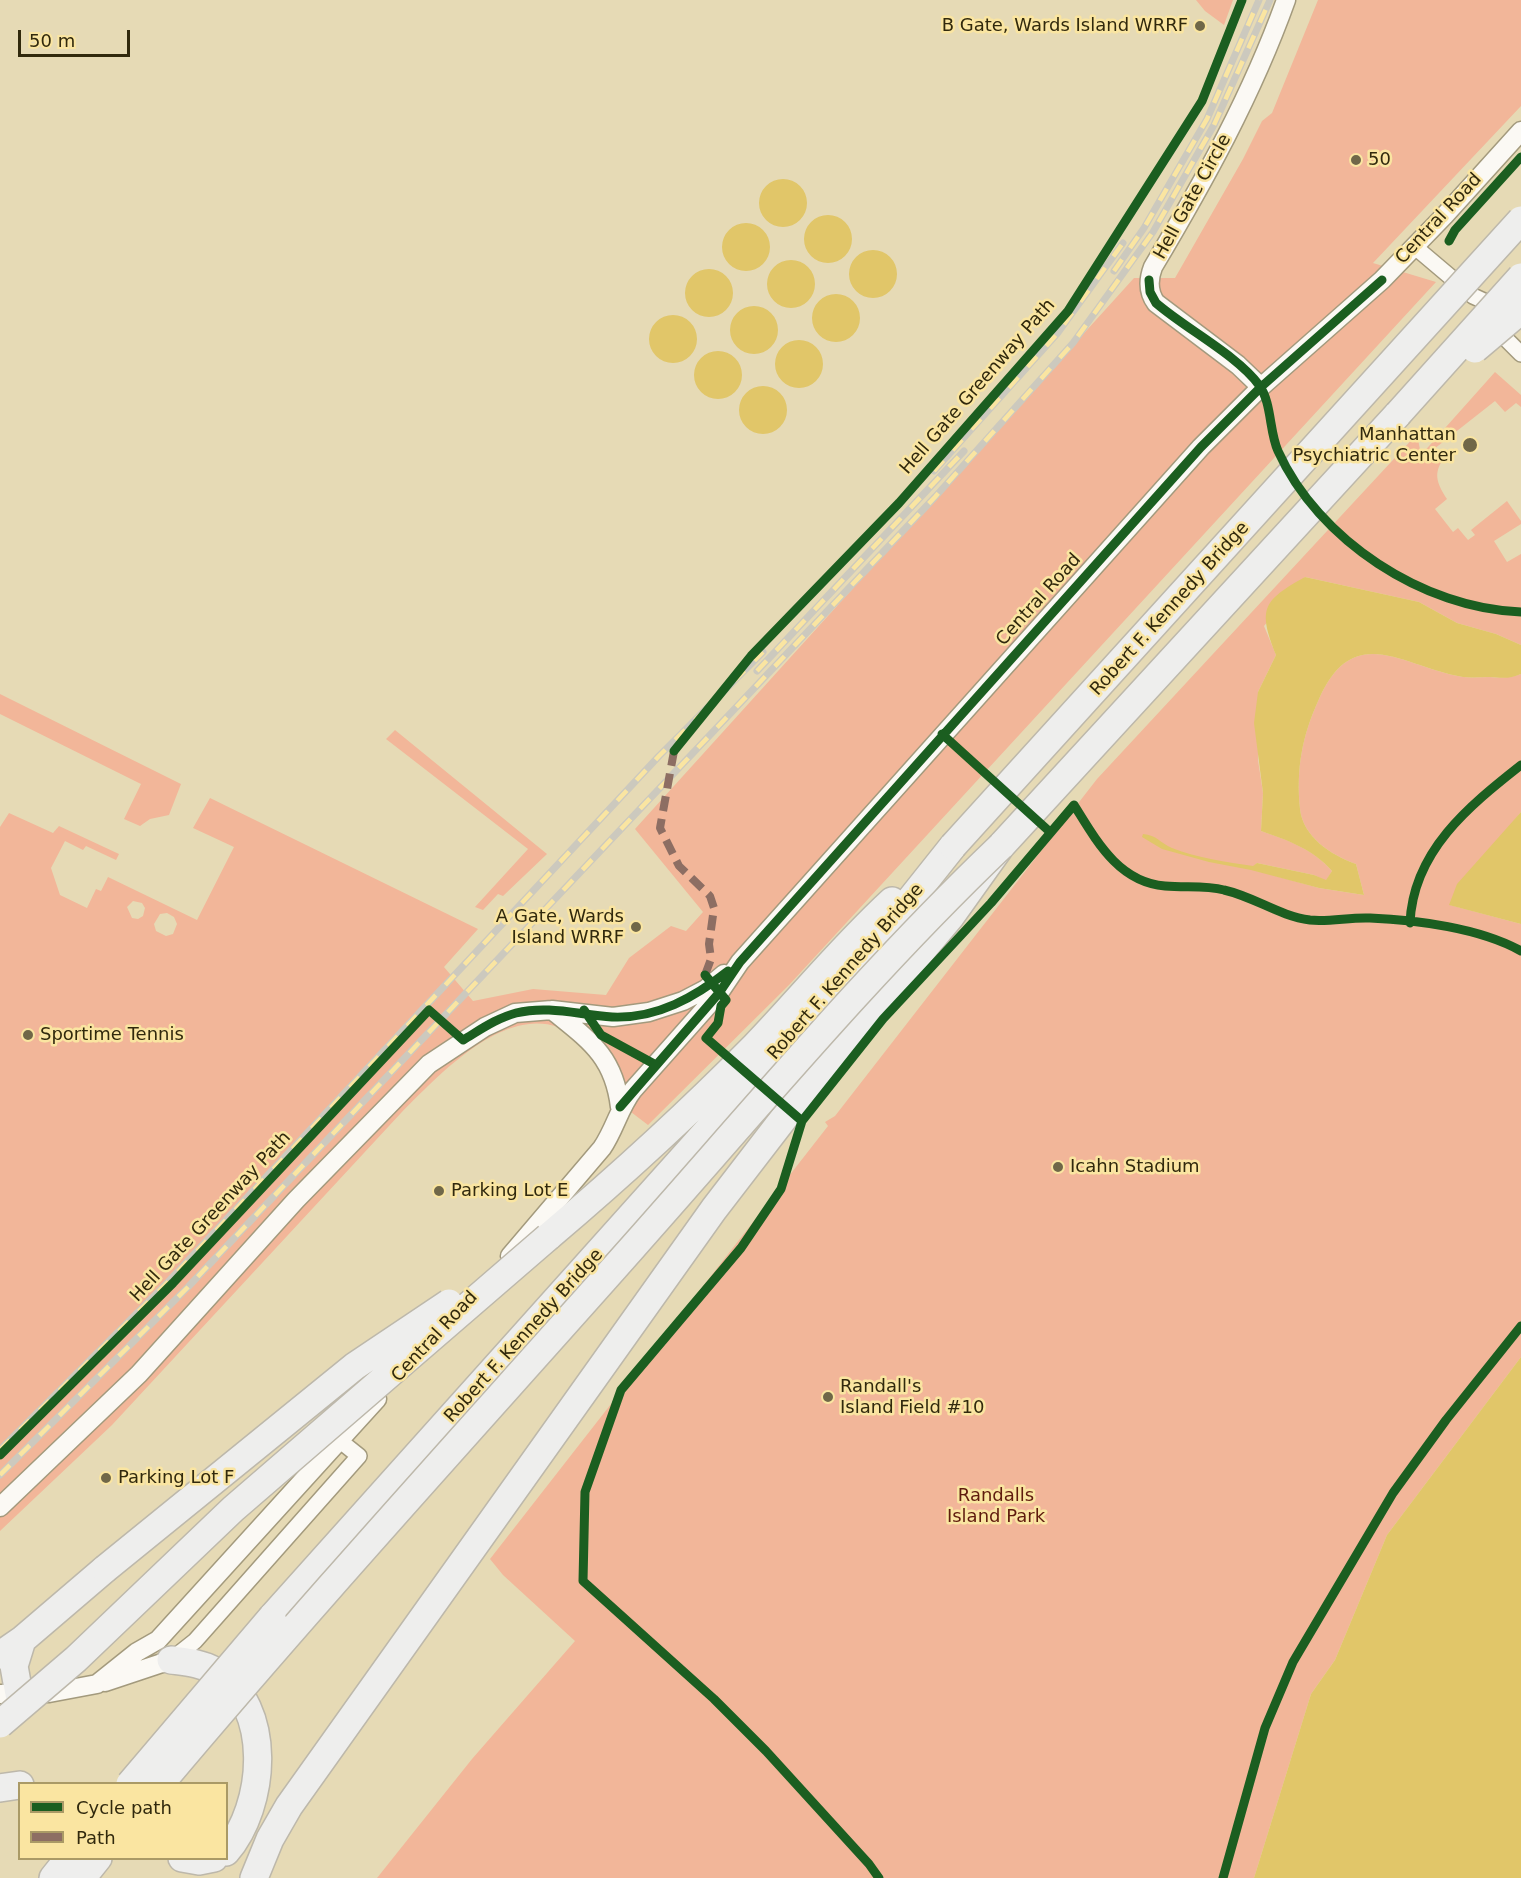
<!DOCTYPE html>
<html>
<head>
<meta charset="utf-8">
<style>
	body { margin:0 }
	#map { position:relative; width:1521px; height:1878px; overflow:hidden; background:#e6dab5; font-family:"DejaVu Sans",sans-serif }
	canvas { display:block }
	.legend { position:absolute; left:18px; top:1782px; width:210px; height:78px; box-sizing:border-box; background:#fae5a1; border:2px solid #aa9a66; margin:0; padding:8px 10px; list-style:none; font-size:18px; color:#31290d }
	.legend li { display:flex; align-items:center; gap:12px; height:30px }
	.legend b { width:30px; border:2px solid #aa9a66 }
	.scale { position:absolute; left:18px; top:30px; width:112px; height:27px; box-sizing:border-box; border:3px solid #31290d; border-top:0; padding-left:8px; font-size:18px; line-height:21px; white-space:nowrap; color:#31290d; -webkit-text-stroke:4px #fae5a1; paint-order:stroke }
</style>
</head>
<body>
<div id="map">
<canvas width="1521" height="1878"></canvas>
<ul class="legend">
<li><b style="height:8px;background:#1b5e20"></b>Cycle path</li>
<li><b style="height:8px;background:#8d6e63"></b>Path</li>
</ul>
<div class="scale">50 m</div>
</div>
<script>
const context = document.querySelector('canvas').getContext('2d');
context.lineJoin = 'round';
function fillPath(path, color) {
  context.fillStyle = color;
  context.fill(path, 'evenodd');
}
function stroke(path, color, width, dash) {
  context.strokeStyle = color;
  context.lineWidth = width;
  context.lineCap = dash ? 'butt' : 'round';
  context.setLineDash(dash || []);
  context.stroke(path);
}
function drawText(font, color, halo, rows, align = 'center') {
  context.font = font + ' "DejaVu Sans",sans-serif';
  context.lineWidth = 5;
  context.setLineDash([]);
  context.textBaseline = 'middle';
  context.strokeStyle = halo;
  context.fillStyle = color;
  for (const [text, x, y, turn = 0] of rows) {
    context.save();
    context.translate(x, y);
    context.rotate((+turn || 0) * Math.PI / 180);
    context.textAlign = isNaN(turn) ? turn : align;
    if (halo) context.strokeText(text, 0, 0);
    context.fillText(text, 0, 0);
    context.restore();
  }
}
fillPath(new Path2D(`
	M 1196,0 L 1233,0 L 1224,25 L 1205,11 Z
	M 1318,0 L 1521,0 L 1521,106 L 1373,263 L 1436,282 L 789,985 L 648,1125 L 610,1096 C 608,1072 597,1053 577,1039 C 571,1035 565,1029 558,1027 C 501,1007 437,1077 401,1113 L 112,1425 L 0,1531 L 0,827 L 9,813 L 53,833 L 59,826 L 119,854 L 116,860 L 86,846 L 83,850 L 65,841 L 51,868 L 60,895 L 87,908 L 96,889 L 101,891 L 108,877 L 197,920 L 234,847 L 193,828 L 210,798 L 478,929 L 444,967 L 473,1001 L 533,989 L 606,995 L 629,958 L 671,926 L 686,931 L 703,912 L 635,829 L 1134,278 L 1175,278 L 1243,159 L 1262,121 L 1272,113 ZM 133,901 L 142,903 L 145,908 L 143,916 L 138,919 L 132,918 L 127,907 ZM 167,913 L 174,917 L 177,924 L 173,934 L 166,936 L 156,931 L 154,924 L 160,914 Z
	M 1495,372 L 1521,395 L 1521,407 L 1516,403 L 1505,412 L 1495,401 L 1434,449 L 1442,461 C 1433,475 1438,485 1447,499 L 1435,509 L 1453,532 L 1458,528 L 1468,540 L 1475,535 L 1471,530 L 1507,501 L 1521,521 L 1521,524 L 1494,541 L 1507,562 L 1521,554 L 1521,645 L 1496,634 L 1457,623 L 1419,602 L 1305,577 L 1264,626 L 1276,655 L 1258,692 L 1258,760 L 1263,793 L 1261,831 C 1288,840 1313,849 1332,871 L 1326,881 L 1314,875 L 1257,863 L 1251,869 L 1319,888 L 1364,895 L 1356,864 C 1331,855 1303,837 1300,809 C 1296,769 1302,736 1319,699 C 1354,620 1403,667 1463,677 C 1471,678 1481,677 1490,677 C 1501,678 1510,678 1521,674 L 1521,812 L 1450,905 L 1521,924 L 1521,1357 L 1387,1535 L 1335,1660 L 1311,1694 L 1254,1878 L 377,1878 L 472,1759 L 575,1641 L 503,1575 L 490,1559 L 828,1126 L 825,1122 L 835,1116 L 1097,779 L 1417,434 L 1421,455 Z
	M 0,694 L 181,784 L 169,815 L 150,819 L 140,826 L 124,819 L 141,784 L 0,714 Z
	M 395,730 L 547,854 L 503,896 L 498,894 L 483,910 L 475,907 L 528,849 L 386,739 Z`), '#f2b699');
fillPath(new Path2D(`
	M759 203a24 24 0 1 1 48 0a24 24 0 1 1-48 0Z
	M804 239a24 24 0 1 1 48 0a24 24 0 1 1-48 0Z
	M722 247a24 24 0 1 1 48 0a24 24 0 1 1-48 0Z
	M849 274a24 24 0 1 1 48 0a24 24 0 1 1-48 0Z
	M767 284a24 24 0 1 1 48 0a24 24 0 1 1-48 0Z
	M685 293a24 24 0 1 1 48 0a24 24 0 1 1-48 0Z
	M812 318a24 24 0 1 1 48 0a24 24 0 1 1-48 0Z
	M730 330a24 24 0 1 1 48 0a24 24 0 1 1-48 0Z
	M649 339a24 24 0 1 1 48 0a24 24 0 1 1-48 0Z
	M775 364a24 24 0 1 1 48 0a24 24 0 1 1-48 0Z
	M694 375a24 24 0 1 1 48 0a24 24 0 1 1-48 0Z
	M739 410a24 24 0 1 1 48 0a24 24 0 1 1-48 0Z
	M 1305,577 L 1419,602 L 1457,623 L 1496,634 L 1521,645 L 1521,674 C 1510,679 1502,678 1490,677 C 1481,677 1471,678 1463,677 C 1403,667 1354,620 1319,699 C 1302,736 1296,769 1300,809 C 1303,837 1331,855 1356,864 L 1364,895 L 1319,888 L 1251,870 L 1209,862 L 1162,849 L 1142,837 L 1143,834 C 1157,835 1160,843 1172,848 C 1197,858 1227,862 1253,866 L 1257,863 L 1314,875 L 1326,880 L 1332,871 C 1313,849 1287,840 1261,831 L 1263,793 L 1254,723 L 1258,692 L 1276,655 C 1258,609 1262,601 1305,577 Z
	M 1521,812 L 1521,924 L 1449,905 L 1457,884 Z
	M 1521,1357 L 1521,1878 L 1254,1878 L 1311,1694 L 1335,1660 L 1387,1535 Z`), '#e1c669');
const minor = new Path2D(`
	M 1415,247 L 1473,296 L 1499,308
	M 1493,326 L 1521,354
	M 171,1660 L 195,1641 L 359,1456 L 339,1440`);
const tertiary = new Path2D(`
	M 1261,387 L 1238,365 L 1156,303 C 1148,292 1148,280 1153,267 C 1204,181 1252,95 1286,0
	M 552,1010 C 589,1040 614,1056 620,1107
	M 510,1256 L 602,1148 C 615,1129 619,1108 633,1090 L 719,993 L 740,962 L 1201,447 L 1261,387 L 1382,280 L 1445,215 L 1521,131
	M 0,1507 L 139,1374 L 296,1200 L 429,1064 L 485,1027 L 515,1013 L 552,1010 L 613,1017 L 649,1012 L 683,1001 L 706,989 L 724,974
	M 105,1682 L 171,1660
	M 0,1694 L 49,1693 L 97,1684 L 137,1652 L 158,1640 L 377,1399`);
const motorway = new Path2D(`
	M 548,1237 C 620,1176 689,1113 755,1046 C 801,998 843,946 892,901
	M 272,1617 L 879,939 L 953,846
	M 0,1655 L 22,1640 L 105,1569
	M 171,1660 C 186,1662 201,1663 215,1671 C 274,1706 266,1806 226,1852
	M 19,1694 L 14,1666 L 22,1640
	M 0,1788 L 20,1785
	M 182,1858 L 199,1861 L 214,1858
	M 53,1878 L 69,1858
	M 82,1878 L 98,1858
	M 254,1878 L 270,1839 L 289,1806 L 714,1209 L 814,1079 L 951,916 L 1001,846 L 1398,414`);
stroke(minor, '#a39a7d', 18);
stroke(tertiary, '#a39a7d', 21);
stroke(motorway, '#bdb8ab', 30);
stroke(minor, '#fbf9f4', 15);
stroke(tertiary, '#fbf9f4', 18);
stroke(motorway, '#eeeeed', 27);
const rail = new Path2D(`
	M 1114,271 L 1144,228 L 1207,119 L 1259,0
	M 934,471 L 1057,334 L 1123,243
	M 757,671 L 964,451
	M 0,1450 L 169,1281 L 659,756 L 763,652
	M 0,1475 L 188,1287 L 935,497 L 1073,343 L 1153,232 L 1214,125 L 1270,0`);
stroke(rail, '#ccc9be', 7);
stroke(rail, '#fae5a1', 4.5, [14]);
const motorwayBridge = new Path2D(`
	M 1475,349 L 1521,310
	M 1398,414 L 1521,277
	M 953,846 L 1521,220
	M 105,1569 L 355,1366 L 449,1303
	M 0,1724 L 76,1659 L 233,1509 L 548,1237
	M 130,1784 L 272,1617
	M 160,1784 C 314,1601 475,1425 633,1247 C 753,1112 870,971 1001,846`);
stroke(motorwayBridge, '#bdb8ab', 30, []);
stroke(motorwayBridge, '#eeeeed', 27);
stroke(new Path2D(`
	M 674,751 L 660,828 L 679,866 L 710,896 L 714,908 L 709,944 L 711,959 L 705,975`), '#8d6e63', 8, [15, 8]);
stroke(new Path2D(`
	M 1449,241 L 1455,230 L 1521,157
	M 1149,280 L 1150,292 L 1156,303 C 1186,329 1237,355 1259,385 C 1272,403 1269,431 1278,451 C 1318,540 1424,609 1521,612
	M 942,734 L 1050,832
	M 674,751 L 751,656 L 899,503 L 1068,311 L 1202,101 L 1242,0
	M 1410,923 C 1413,851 1469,806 1521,765
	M 705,975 L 726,1000 L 721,1006 L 718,1023 L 706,1038 L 802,1121
	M 584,1010 L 601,1035 L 656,1065
	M 620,1107 L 719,993 L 740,962 L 1201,447 L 1261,387 L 1382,280
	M 0,1455 L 173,1283 L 429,1010 L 463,1040 C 480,1030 497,1018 516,1013 C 549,1005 579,1015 612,1017 C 657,1019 695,997 728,971
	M 879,1878 L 869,1864 L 766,1751 L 714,1699 L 583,1581 L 585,1492 L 621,1390 L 741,1248 L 781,1189 L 802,1121 L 883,1019 L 991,903 L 1074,805 C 1096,840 1118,882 1165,886 C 1185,888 1205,885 1224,890 C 1255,897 1279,916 1310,920 C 1330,922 1350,917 1370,918 C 1417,920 1480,928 1521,951
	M 1223,1878 L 1265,1728 L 1293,1662 L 1393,1493 L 1446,1420 L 1521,1326`), '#1b5e20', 9);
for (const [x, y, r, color] of [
	[1200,26,6,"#706748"],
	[1356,160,6,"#706748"],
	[1470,445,8,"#706748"],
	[636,927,6,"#706748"],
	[28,1035,6,"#706748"],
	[1058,1167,6,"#706748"],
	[439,1191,6,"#706748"],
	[828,1397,6,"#706748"],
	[106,1478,6,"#706748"]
]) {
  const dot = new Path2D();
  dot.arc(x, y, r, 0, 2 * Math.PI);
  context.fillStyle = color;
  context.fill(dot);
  stroke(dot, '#fae5a1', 2);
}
drawText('18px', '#31290d', '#fae5a1', [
	["B Gate, Wards Island WRRF",1188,26,"right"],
	["50",1368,160],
	["Manhattan",1456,435,"right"],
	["Psychiatric Center",1456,456,"right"],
	["A Gate, Wards",624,917,"right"],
	["Island WRRF",624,938,"right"],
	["Sportime Tennis",40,1035],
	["Icahn Stadium",1070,1167],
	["Parking Lot E",451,1191],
	["Randall's",840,1387],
	["Island Field #10",840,1408],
	["Parking Lot F",118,1478]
], 'left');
drawText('18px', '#31290d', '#fae5a1', [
	["Hell Gate Circle",1193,197,-61],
	["Central Road",1439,219,-47],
	["Hell Gate Greenway Path",978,387,-49],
	["Central Road",1039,600,-48],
	["Robert F. Kennedy Bridge",1170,609,-48],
	["Robert F. Kennedy Bridge",846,972,-49],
	["Hell Gate Greenway Path",211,1217,-47],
	["Robert F. Kennedy Bridge",524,1336,-48],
	["Central Road",435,1337,-47]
]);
drawText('18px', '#5f1b0e', '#fae5a1', [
	["Randalls",996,1496],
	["Island Park",996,1517]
]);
</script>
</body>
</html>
